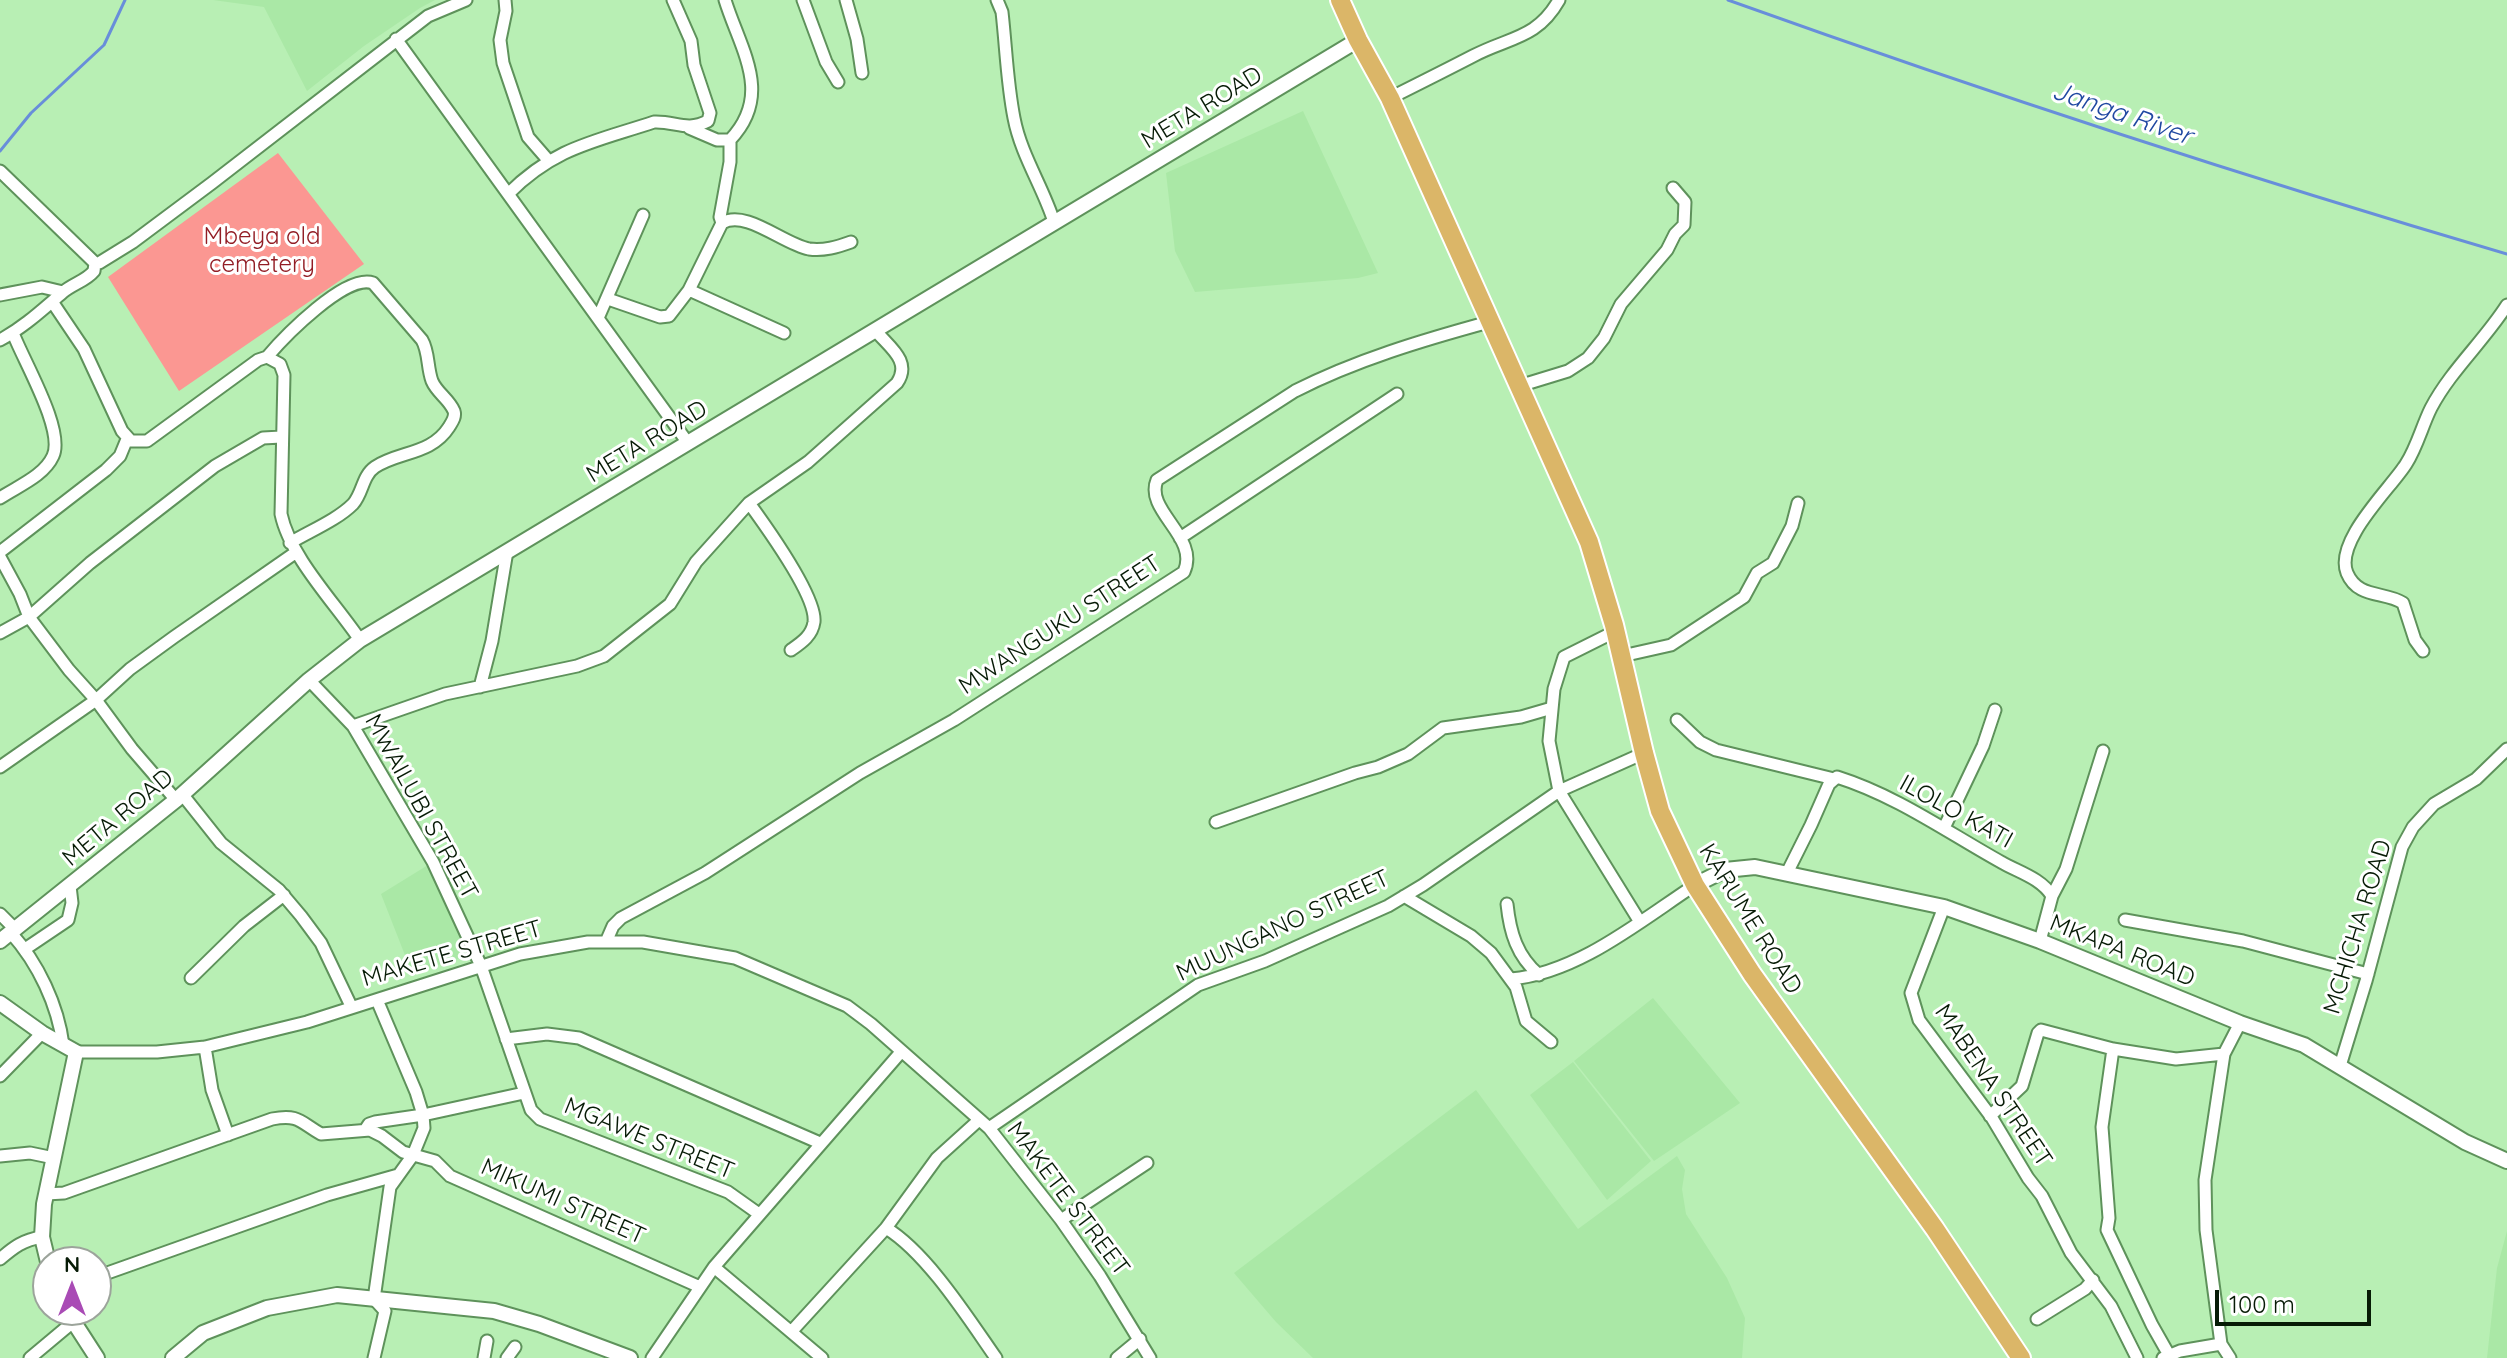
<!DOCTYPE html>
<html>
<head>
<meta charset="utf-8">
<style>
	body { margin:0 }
	#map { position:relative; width:2507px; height:1358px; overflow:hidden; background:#b8efb4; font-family:Quicksand,sans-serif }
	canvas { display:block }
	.north { position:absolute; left:32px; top:1246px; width:80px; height:80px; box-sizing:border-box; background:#fff; border:2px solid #9ca49b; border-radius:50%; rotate:0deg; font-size:22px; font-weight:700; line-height:32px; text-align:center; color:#071b06 }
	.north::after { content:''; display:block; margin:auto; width:28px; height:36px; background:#a94bb5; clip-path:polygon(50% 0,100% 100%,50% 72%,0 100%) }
	.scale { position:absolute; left:2215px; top:1290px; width:156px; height:36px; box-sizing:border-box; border:4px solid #071b06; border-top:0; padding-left:10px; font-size:24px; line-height:28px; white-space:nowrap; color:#071b06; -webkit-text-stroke:6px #fff; paint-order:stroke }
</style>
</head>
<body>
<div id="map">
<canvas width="2507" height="1358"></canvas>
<div class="north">N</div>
<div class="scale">100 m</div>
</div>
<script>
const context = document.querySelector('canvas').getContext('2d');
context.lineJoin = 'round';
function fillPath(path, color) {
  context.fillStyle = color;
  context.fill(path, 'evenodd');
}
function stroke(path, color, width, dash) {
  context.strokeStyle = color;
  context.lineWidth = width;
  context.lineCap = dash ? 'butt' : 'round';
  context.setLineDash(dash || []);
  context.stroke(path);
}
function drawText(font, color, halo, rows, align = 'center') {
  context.font = font + ' Quicksand,sans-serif';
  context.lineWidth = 6;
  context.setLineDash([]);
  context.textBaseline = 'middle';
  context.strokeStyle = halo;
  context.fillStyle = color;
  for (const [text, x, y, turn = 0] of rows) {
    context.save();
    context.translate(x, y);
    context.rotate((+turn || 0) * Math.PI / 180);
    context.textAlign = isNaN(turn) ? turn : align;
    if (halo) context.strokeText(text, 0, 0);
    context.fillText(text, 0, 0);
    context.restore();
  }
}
fillPath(new Path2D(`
	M 213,0 L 435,0 L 420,8 L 364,46 L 307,91 L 264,7 Z
	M 1303,111 L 1378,273 L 1358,278 L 1195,292 L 1175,251 L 1166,173 Z
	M 428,865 L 471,955 L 412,973 L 381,894 Z
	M 1653,998 L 1740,1103 L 1654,1161 L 1574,1061 Z
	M 1573,1062 L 1651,1161 L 1607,1200 L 1530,1095 Z
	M 1476,1090 L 1578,1229 L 1677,1156 L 1685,1170 L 1682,1189 L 1686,1214 L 1727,1278 L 1745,1318 L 1742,1358 L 1313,1358 L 1276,1322 L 1234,1273 Z
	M 2507,1231 L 2507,1358 L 2487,1358 L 2497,1268 Z`), '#aae8a6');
fillPath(new Path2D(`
	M 278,153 L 364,264 L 179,391 L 108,277 Z`), '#fb9792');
stroke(new Path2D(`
	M 1728,0 C 1985,92 2245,177 2507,254
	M 0,151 L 31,113 L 104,45 L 125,0`), '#688eda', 3);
const minor = new Path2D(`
	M 505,0 L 506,11 L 500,40 L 503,63 L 528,137 L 548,160
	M 803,0 L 826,62 L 838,82
	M 846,0 L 857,39 L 862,73
	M 997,0 L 1002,12 C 1006,47 1007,83 1014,118 C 1021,155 1043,187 1054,222
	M 396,39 L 688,443
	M 1390,98 C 1418,84 1446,70 1473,56 C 1509,37 1537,39 1559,0
	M 689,128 L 717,140 L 730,140 C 774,94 740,49 725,0
	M 0,171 L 95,263 L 99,263 L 133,242 L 212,183 L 428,16 L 466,0
	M 508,194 C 555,147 594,142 654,122 C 676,121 686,132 708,121 L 710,113 L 694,65 L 691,41 L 673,0
	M 722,223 L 720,217 L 730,162 L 730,140
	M 689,290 L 784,333
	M 0,295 L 42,287 L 63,292
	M 608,299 L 660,317 L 669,316 L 689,290 L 722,223 C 746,209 783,244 809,249 C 824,251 837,247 851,242
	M 53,303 L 84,349 L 122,431 L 131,441 L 147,441 L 258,360 L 267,357 L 280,364 L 284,375 L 281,514 C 290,557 335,603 360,640
	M 598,318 L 643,215
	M 0,340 C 24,327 42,310 62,293 C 72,284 86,281 94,271 L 95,263
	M 267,357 C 284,337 346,273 373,283 L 422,340 C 429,352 427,367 432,381 C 437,393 449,399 454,411 C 456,417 452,422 449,427 C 431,455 399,451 375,467 C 362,476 363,493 353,504 C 337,520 310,531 290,543
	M 1519,386 L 1568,371 L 1588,358 L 1604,338 L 1621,304 L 1667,250 L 1675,234 L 1684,225 L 1685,202 L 1673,188
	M 0,498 C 18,486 44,476 53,456 C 65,430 23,360 13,333
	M 749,503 C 765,525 817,597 814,622 C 812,636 801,643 791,650
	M 1180,538 L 1397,394
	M 0,552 L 106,470 L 120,456 L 127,439
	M 0,557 L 20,594 L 29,617 L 69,670 L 96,700 L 132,749 L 176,800
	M 1616,631 L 1564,657 L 1554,689 L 1549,741 L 1559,791 L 1640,922
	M 0,633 L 29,617 L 90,563 L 215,466 L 263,438 L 281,437
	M 2423,651 L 2415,640 L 2403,603 C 2384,591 2358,599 2347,573 C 2334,541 2391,488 2406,464 C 2417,447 2422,426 2431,408 C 2451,370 2484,341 2507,305
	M 1622,656 L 1671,645 L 1744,597 L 1757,573 L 1773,563 L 1792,526 L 1798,503
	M 309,680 L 353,726 L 433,862 L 481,966 L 531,1110 L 540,1119 L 728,1192 L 759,1214
	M 480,687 L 492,641 L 507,551
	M 1677,720 L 1700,742 L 1716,750 L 1834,779
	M 353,726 L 445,694 L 577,666 L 604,656 L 670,604 L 696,562 L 749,503 L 808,462 L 897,383 C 912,361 889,347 875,330
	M 0,767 L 96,700 L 130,669 L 174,637 L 295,553
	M 182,794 L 221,843 L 279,890 L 301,916 L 321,943 L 351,1006
	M 1216,822 L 1355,773 L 1378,767 L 1408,754 L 1443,728 L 1521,717 L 1552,708
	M 1944,828 L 1983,746 L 1995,710
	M 1787,873 L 1811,825 L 1829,784 L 1837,777 C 1897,796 1947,832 2001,862 C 2018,872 2041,878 2052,896
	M 1404,896 L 1471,936 L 1491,953 L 1516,987 L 1526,1021 L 1551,1042
	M 1507,904 C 1510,933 1517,956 1539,975
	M 1944,907 L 1911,993 L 1919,1020 L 1992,1118 L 2028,1178 L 2042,1196 L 2071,1253 L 2111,1306 L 2137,1358
	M 0,914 L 16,930
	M 2125,920 L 2243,941 L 2368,974
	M 11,933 C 38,963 58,1005 63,1045
	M 2040,941 L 2052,896 L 2066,869 L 2103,751
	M 606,942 L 613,926 L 621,918 L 705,873 L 860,773 L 954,720 L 1184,572 C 1200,537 1144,511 1157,480 L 1295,391 C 1356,360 1423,340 1489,322
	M 25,949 L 68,920 L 72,903 L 70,886
	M 191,978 L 244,926 L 284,895
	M 1511,979 C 1578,973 1640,921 1695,885
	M 506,1039 L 547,1034 L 579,1038 L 820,1143
	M 205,1047 L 212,1090 L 228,1135
	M 2113,1049 L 2102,1127 L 2109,1218 L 2107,1230 L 2152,1325 L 2169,1355
	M 76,1052 L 157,1052 L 205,1047 L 307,1022 L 520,954 L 588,942 L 643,942 L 735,958 L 847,1006 L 871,1024 L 989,1128 L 1061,1220 L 1100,1276 L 1150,1358
	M 2340,1066 L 2366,981 L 2402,847 L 2413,827 L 2434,804 L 2476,779 L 2507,749
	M 0,1076 L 42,1033
	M 1990,1116 L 2022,1086 L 2038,1033 L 2041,1030 L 2113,1049 L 2176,1059 L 2224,1054
	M 989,1128 L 1198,985 L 1265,961 L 1388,906 L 1423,885 L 1559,791 L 1644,753
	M 365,1130 L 369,1124 L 375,1122 L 423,1115 L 524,1093
	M 0,1156 L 30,1153 L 54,1158
	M 46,1194 L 64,1193 L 272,1119 C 299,1114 300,1122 321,1134 L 370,1130 L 382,1136 L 403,1152 L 435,1161 L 450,1176 L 700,1287
	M 1061,1220 L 1147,1163
	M 886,1228 C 927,1253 968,1318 996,1358
	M 0,1259 C 14,1247 23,1240 42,1237
	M 714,1267 L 822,1358
	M 96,1277 L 327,1195 L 398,1175
	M 2037,1319 L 2085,1289 L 2093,1280
	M 791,1332 L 886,1228 L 937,1158 L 979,1120
	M 30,1358 L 73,1322
	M 374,1358 L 385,1311 L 374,1299 L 390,1187 L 413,1155 L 424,1128 L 423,1115 L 416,1092 L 377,1000
	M 484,1358 L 487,1341
	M 507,1358 L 515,1347
	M 652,1358 L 714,1267 L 901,1052
	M 1117,1358 L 1140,1339
	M 2163,1358 L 2180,1351 L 2221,1344
	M 2230,1358 L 2221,1344 L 2206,1230 L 2205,1180 L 2224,1054 L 2240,1023`);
const tertiary = new Path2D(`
	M 1695,885 L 1725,870 L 1755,867 L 1944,907 L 2040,941 L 2240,1023 L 2304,1045 L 2465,1142 L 2507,1161
	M 0,941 L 176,800 L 309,680 L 360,640 L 1358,40
	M 0,1003 L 42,1033 L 76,1052 L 44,1204 L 42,1237 L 48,1262
	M 66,1310 L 97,1358
	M 173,1358 L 203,1333 L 267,1308 L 337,1295 L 494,1311 L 539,1324 L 630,1358`);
const trunk = new Path2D(`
	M 1340,0 L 1358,40 L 1390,98 L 1589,542 L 1614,625 L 1644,753 L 1660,811 L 1695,885 L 1752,974 L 1935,1229 L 2021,1358`);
stroke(minor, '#5e925b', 15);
stroke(tertiary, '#5e925b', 18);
stroke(trunk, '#fff', 22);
stroke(minor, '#fff', 11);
stroke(tertiary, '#fff', 14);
stroke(trunk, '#dbb668', 18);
drawText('24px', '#071b06', '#fff', [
	["META ROAD",1202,108,-31],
	["META ROAD",647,442,-31],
	["MWANGUKU STREET",1060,625,-33],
	["MWAILUBI STREET",421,807,61],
	["ILOLO KATI",1956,812,29],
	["META ROAD",118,818,-40],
	["KARUME ROAD",1750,919,58],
	["MUUNGANO STREET",1283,926,-25],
	["MCHICHA ROAD",2358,927,-73],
	["MKAPA ROAD",2122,951,22],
	["MAKETE STREET",452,954,-16],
	["MABENA STREET",1993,1086,56],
	["MGAWE STREET",649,1139,22],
	["MAKETE STREET",1068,1199,53],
	["MIKUMI STREET",563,1202,24]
]);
drawText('24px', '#921d25', '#fff', [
	["Mbeya old",262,237],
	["cemetery",262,265]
]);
drawText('italic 26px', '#1f48a1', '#fff', [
	["Janga River",2122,114,19]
]);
</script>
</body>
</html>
